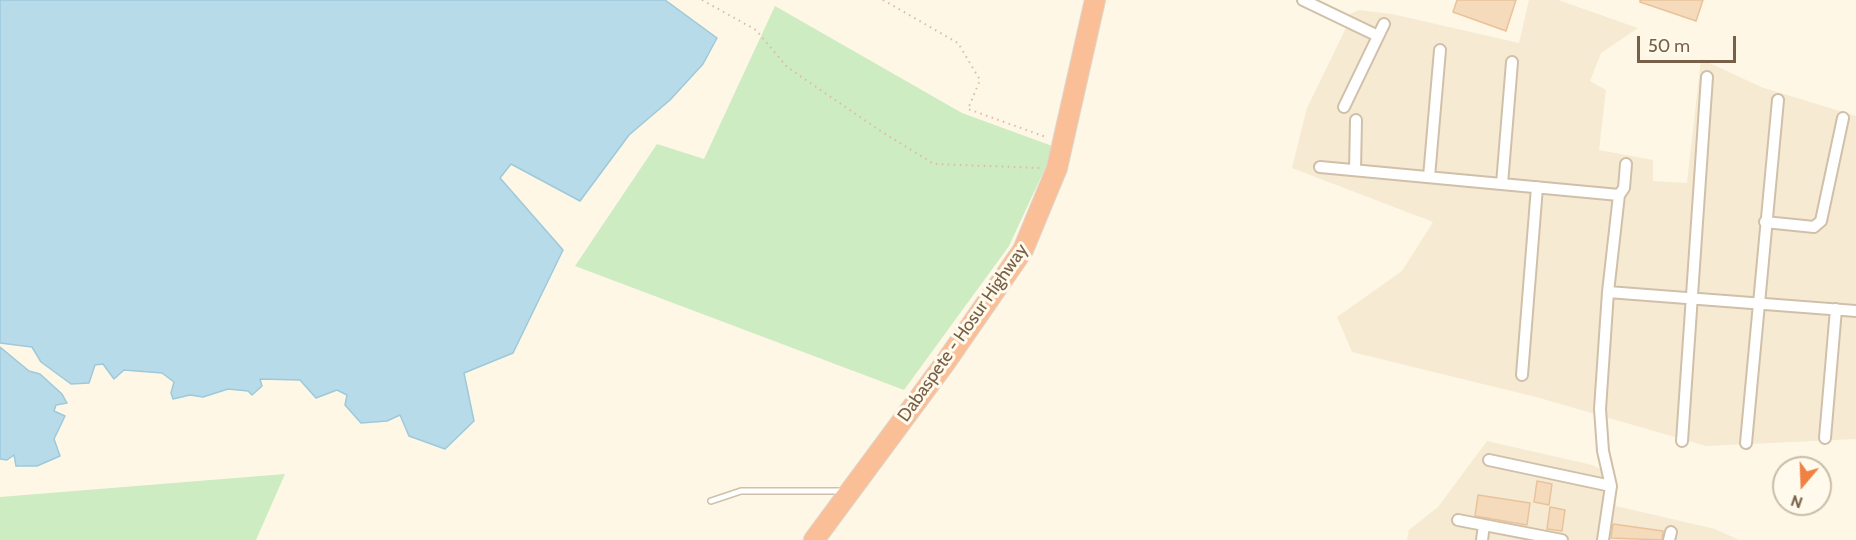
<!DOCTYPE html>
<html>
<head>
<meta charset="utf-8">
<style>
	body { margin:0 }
	#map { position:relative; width:1856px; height:540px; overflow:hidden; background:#fef7e5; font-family:Cabin,sans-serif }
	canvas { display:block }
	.north { position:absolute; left:1772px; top:456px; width:60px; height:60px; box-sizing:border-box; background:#fffaec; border:2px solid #c9bcaa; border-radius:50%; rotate:199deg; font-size:16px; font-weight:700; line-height:24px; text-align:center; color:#786048 }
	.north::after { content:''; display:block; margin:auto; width:21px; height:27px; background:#ef8143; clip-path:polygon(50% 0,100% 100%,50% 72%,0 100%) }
	.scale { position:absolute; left:1637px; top:36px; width:99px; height:27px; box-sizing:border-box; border:3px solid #786048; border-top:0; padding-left:8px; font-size:18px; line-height:21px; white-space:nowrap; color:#786048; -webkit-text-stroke:4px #fffaec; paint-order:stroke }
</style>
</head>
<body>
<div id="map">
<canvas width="1856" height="540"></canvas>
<div class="north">N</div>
<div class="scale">50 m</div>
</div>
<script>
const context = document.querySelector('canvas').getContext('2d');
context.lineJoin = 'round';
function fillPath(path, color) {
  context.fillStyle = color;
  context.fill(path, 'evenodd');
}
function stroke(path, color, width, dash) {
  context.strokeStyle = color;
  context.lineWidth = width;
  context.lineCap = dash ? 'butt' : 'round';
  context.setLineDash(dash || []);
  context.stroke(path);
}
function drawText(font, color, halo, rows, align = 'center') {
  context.font = font + ' Cabin,sans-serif';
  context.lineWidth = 6;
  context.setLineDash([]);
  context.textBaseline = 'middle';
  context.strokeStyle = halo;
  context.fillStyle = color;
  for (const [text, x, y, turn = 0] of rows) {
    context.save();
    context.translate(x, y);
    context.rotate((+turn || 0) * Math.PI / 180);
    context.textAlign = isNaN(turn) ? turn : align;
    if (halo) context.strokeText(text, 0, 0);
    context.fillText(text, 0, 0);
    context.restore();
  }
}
fillPath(new Path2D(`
	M 1529,0 L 1558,0 L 1638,28 L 1601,53 L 1590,81 L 1606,90 L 1599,150 L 1653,160 L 1653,181 L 1687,183 L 1701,59 L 1761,87 L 1856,116 L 1856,439 L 1706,446 L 1536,397 L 1352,352 L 1337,317 L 1402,271 L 1433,222 L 1292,168 L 1307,108 L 1346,28 L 1345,16 L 1359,10 L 1392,14 L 1519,43 Z
	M 1487,441 L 1592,465 L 1612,475 L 1616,506 L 1715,529 L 1739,540 L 1407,540 L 1409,530 L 1438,507 Z`), '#f6ead3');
fillPath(new Path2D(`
	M 775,6 L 962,113 L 1055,147 L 1009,246 L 904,390 L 575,266 L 657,144 L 704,159 Z
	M 285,474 L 256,540 L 0,540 L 0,497 Z`), '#cdecc2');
const water = new Path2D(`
	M 0,0 L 665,0 L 717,38 L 703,64 L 670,100 L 629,135 L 580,201 L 511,164 L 500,178 L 563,250 L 513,353 L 464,373 L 474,421 L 445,449 L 409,436 L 400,415 L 387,421 L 361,423 L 345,405 L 347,395 L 337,390 L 316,398 L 300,380 L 260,379 L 262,386 L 252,395 L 248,391 L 228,389 L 203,397 L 190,395 L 173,399 L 171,393 L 174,382 L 162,373 L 124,370 L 114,379 L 103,364 L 95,365 L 89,383 L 71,384 L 41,362 L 32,347 L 0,343 Z
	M 0,347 L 29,371 L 40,374 L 62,394 L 67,403 L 56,405 L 54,411 L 65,416 L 54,439 L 60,456 L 37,466 L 16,466 L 14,455 L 7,460 L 0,459 Z`);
fillPath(water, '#b8dbe9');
stroke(water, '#9dc9db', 1.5);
const building = new Path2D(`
	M 1457,0 L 1516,0 L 1506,31 L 1453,12 Z
	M 1640,0 L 1703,0 L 1696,21 L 1640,2 Z
	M 1537,481 L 1552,484 L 1549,505 L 1534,502 Z
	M 1478,495 L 1530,503 L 1527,525 L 1475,516 Z
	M 1550,507 L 1565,510 L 1562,531 L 1547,529 Z
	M 1613,524 L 1663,531 L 1662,540 L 1611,538 Z`);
fillPath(building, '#f5dabb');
stroke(building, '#e8c39a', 1.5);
const lane = new Path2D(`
	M 711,501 L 741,491 L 845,491`);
const street = new Path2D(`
	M 1303,0 L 1378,36
	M 1344,107 L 1384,24
	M 1320,167 L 1619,195
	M 1355,170 L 1356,120
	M 1429,177 L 1440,50
	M 1502,184 L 1512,62
	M 1765,222 L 1814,227 L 1821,221 L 1843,118
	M 1608,292 L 1856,311
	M 1522,375 L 1537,187
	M 1825,438 L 1836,309
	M 1682,441 L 1707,77
	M 1746,443 L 1778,100
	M 1489,460 L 1611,486
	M 1458,520 L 1562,540
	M 1482,540 L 1484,525
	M 1603,540 L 1611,486 L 1603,451 L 1600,409 L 1608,292 L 1619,195 L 1624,188 L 1626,164
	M 1669,540 L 1671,532`);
const highway = new Path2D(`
	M 814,540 L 945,363 L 1023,250 L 1057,168 L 1095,0`);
stroke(lane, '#d0c0aa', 8);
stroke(street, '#d0c0aa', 14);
stroke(highway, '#dcd6cf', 22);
stroke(new Path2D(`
	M 702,0 L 756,30 L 787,67 L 879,130 L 934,164 L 1041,168
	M 883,0 L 958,43 L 980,80 L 968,109 L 1046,137`), '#dabd9d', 2, [1.5, 4.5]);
stroke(lane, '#fff', 5);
stroke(street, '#fff', 10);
stroke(highway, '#fbbf98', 20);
drawText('18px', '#786048', '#fffaec', [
	["Dabaspete - Hosur Highway",963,333,-55]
]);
</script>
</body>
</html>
